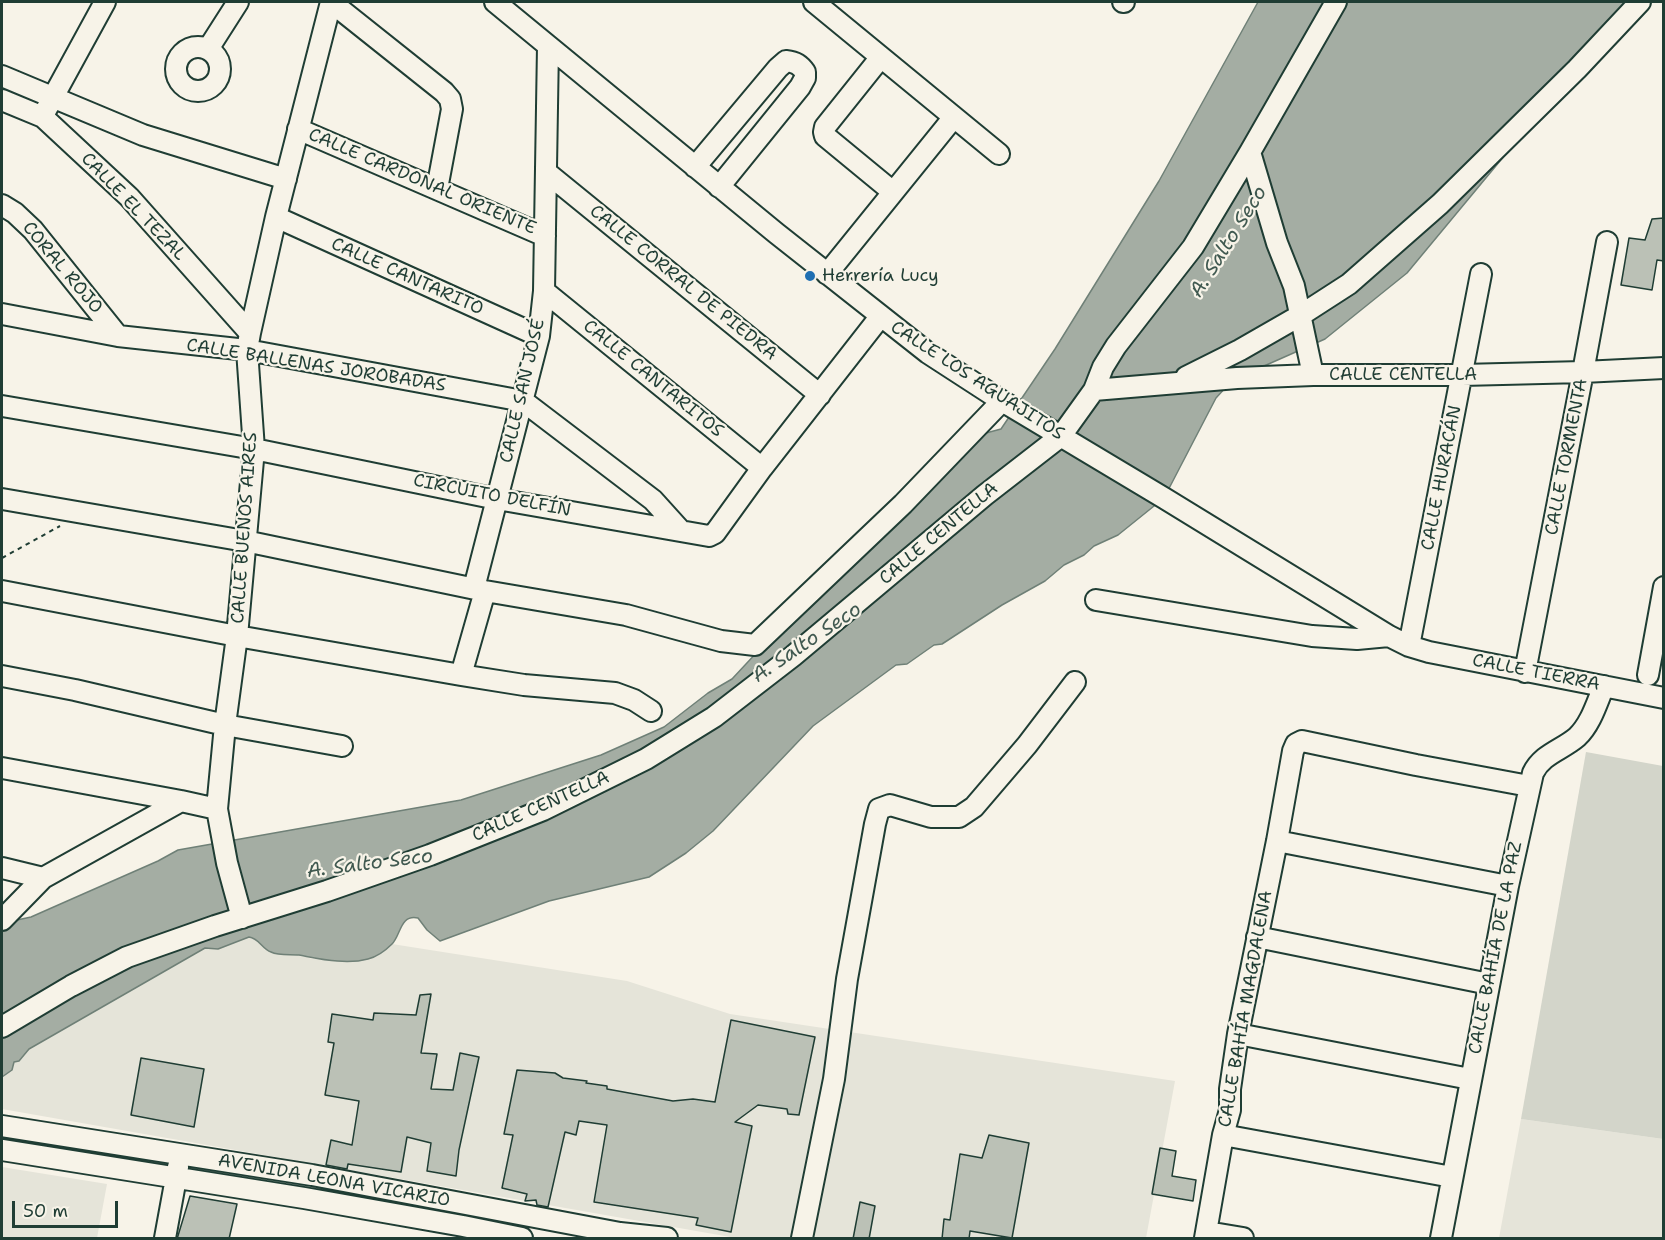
<!DOCTYPE html>
<html>
<head>
<meta charset="utf-8">
<style>
	body { margin:0 }
	#map { position:relative; width:1665px; height:1240px; overflow:hidden; background:#f7f3e8; font-family:"Shantell Sans",sans-serif }
	canvas { display:block }
	.frame { position:absolute; inset:0; border:3px solid #1f3d34; pointer-events:none }
	.scale { position:absolute; left:12px; top:1201px; width:106px; height:27px; box-sizing:border-box; border:3px solid #1f3d34; border-top:0; padding-left:8px; font-size:18px; line-height:21px; white-space:nowrap; color:#1f3d34; -webkit-text-stroke:4px #f7f3e8; paint-order:stroke }
</style>
</head>
<body>
<div id="map">
<canvas width="1665" height="1240"></canvas>
<div class="frame"></div>
<div class="scale">50 m</div>
</div>
<script>
const context = document.querySelector('canvas').getContext('2d');
context.lineJoin = 'round';
function fillPath(path, color) {
  context.fillStyle = color;
  context.fill(path, 'evenodd');
}
function stroke(path, color, width, dash) {
  context.strokeStyle = color;
  context.lineWidth = width;
  context.lineCap = dash ? 'butt' : 'round';
  context.setLineDash(dash || []);
  context.stroke(path);
}
function drawText(font, color, halo, rows, align = 'center') {
  context.font = font + ' "Shantell Sans",sans-serif';
  context.lineWidth = 4.5;
  context.setLineDash([]);
  context.textBaseline = 'middle';
  context.strokeStyle = halo;
  context.fillStyle = color;
  for (const [text, x, y, turn = 0] of rows) {
    context.save();
    context.translate(x, y);
    context.rotate((+turn || 0) * Math.PI / 180);
    context.textAlign = isNaN(turn) ? turn : align;
    if (halo) context.strokeText(text, 0, 0);
    context.fillText(text, 0, 0);
    context.restore();
  }
}
fillPath(new Path2D(`
	M 249,937 L 254,937 L 272,953 L 301,955 L 312,959 L 325,958 L 351,961 L 370,959 L 392,944 L 627,981 L 730,1014 L 1175,1081 L 1146,1238 L 736,1238 L 2,1109 L 2,1077 L 12,1070 L 14,1061 L 19,1061 L 29,1049 L 205,948 L 218,949 Z
	M 1521,1119 L 1663,1139 L 1663,1238 L 1499,1238 Z
	M 2,1167 L 107,1184 L 97,1238 L 2,1238 Z`), '#e5e4d9');
fillPath(new Path2D(`
	M 1586,752 L 1663,766 L 1663,1139 L 1521,1119 Z`), '#d3d5ca');
const water = new Path2D(`
	M 1258,2 L 1632,2 L 1407,273 L 1325,339 L 1237,378 L 1227,386 L 1216,398 L 1164,498 L 1118,535 L 1094,546 L 1084,555 L 1064,565 L 1045,581 L 1002,605 L 942,644 L 934,645 L 907,664 L 896,665 L 813,726 L 713,831 L 686,853 L 649,877 L 549,901 L 440,941 L 427,930 L 418,918 C 400,914 401,935 392,944 C 386,950 376,957 368,959 C 346,965 321,959 299,955 C 291,954 279,956 271,952 C 262,949 259,938 249,937 L 218,949 L 205,948 L 29,1049 L 19,1061 L 14,1062 L 12,1070 L 2,1077 L 2,928 L 17,920 L 31,917 L 74,898 L 158,861 L 178,850 L 461,800 L 601,755 L 664,727 L 708,693 L 732,679 L 773,635 L 986,433 L 1001,429 L 1055,349 L 1159,181 Z`);
fillPath(water, '#a4ada3');
stroke(water, '#6f8077', 1.5);
const building = new Path2D(`
	M 1664,218 L 1664,261 L 1657,260 L 1652,290 L 1621,285 L 1629,238 L 1645,240 L 1652,219 Z
	M 431,994 L 421,1053 L 437,1054 L 431,1089 L 453,1090 L 460,1053 L 479,1057 L 459,1150 L 456,1176 L 427,1171 L 431,1143 L 407,1137 L 401,1172 L 348,1164 L 347,1169 L 326,1165 L 331,1140 L 352,1145 L 359,1101 L 325,1095 L 334,1043 L 328,1042 L 332,1014 L 373,1020 L 374,1013 L 416,1015 L 420,995 Z
	M 731,1020 L 815,1037 L 799,1115 L 788,1114 L 787,1109 L 758,1105 L 735,1122 L 752,1126 L 731,1232 L 696,1225 L 698,1218 L 594,1202 L 607,1125 L 579,1121 L 576,1135 L 565,1132 L 548,1207 L 537,1205 L 536,1200 L 525,1201 L 527,1194 L 502,1188 L 513,1135 L 504,1134 L 517,1070 L 555,1073 L 563,1078 L 587,1081 L 586,1083 L 607,1086 L 607,1089 L 673,1101 L 693,1099 L 715,1102 Z
	M 141,1058 L 204,1069 L 194,1127 L 131,1115 Z
	M 989,1135 L 1029,1143 L 1012,1238 L 970,1231 L 969,1239 L 942,1239 L 944,1219 L 950,1220 L 960,1154 L 982,1158 Z
	M 1160,1148 L 1176,1151 L 1172,1176 L 1196,1180 L 1193,1201 L 1152,1194 Z
	M 190,1196 L 237,1204 L 229,1239 L 177,1239 Z
	M 860,1202 L 875,1206 L 869,1239 L 853,1239 Z`);
fillPath(building, '#bbc1b6');
stroke(building, '#1f3d34', 1.5);
const minor = new Path2D(`
	M 331,2 L 444,92 L 450,99 L 452,109 L 437,189
	M 495,2 L 776,233 L 928,353 L 1002,401 L 1164,498 L 1389,636 L 1409,646 L 1429,652 L 1664,698
	M 814,2 L 999,154
	M 1123,2 L 1124,2
	M176 69a22 22 0 1 1 44 0a22 22 0 1 1-44 0Z
	M 208,49 L 238,2
	M 881,57 L 825,127 L 824,132 L 825,136 L 893,192
	M 2,76 L 143,135 L 286,179
	M 2,100 L 43,117 L 129,197 L 250,333
	M 46,110 L 105,2
	M 298,129 L 545,236
	M 1250,152 L 1277,243 L 1294,286 L 1313,375
	M 695,167 L 778,68 L 786,61 C 796,62 800,65 805,72 L 805,78 L 800,87 L 719,187
	M 546,172 L 820,395
	M 2,205 L 15,213 L 33,230 L 118,336
	M 276,217 L 539,336
	M 827,274 L 954,117
	M 544,291 L 762,468
	M 2,314 L 118,336 L 247,350 L 523,401 L 653,500 L 681,531
	M 1186,377 L 1240,350 L 1301,315 L 1349,284 L 1440,204 L 1577,69 L 1640,2
	M 1094,390 L 1103,367 L 1116,346 L 1193,247 L 1250,152 L 1336,2
	M 2,406 L 254,449 L 497,499 L 709,536 L 715,533 L 762,468 L 880,317
	M 2,499 L 245,541 L 485,591 L 626,615 L 721,641 L 755,645 L 903,504 L 1002,401
	M 474,588 L 539,336 L 544,291 L 548,46
	M 2,591 L 237,636 L 461,675 L 524,685 L 615,693 L 634,700 L 651,711
	M 1096,600 L 1312,636 L 1357,639 L 1389,636
	M 1409,646 L 1481,274
	M 1525,672 L 1583,372 L 1607,242
	M 461,675 L 485,591
	M 1648,675 L 1664,587
	M 2,676 L 75,690 L 225,725 L 342,746
	M 2,768 L 181,801 L 217,809
	M 1277,841 L 1508,886
	M 2,868 L 43,878
	M 242,918 L 227,863 L 217,809 L 225,725 L 237,636 L 254,449 L 247,350 L 250,333 L 276,217 L 331,2
	M 2,920 L 43,878 L 181,801
	M 1257,937 L 1489,984
	M 2,1027 L 71,986 L 127,957 L 215,926 L 327,891 L 430,855 L 543,810 L 646,759 L 714,717 L 793,656 L 985,495 L 1061,436 L 1094,390 L 1237,378 L 1313,375 L 1462,375 L 1583,372 L 1664,368
	M 1238,1034 L 1470,1079
	M 2,1126 L 312,1175 L 620,1233 L 667,1238
	M 1223,1135 L 1452,1177
	M 2,1150 L 304,1198 L 463,1226 L 522,1238
	M 1207,1232 L 1243,1238
	M 165,1238 L 178,1167
	M 802,1238 L 834,1079 L 847,979 L 875,824 L 879,809 L 890,805 L 931,817 L 959,817 L 974,807 L 1027,745 L 1075,682
	M 1205,1238 L 1223,1135 L 1230,1110 L 1230,1089 L 1238,1034 L 1277,841 L 1293,751 L 1296,744 L 1302,741 L 1416,765 L 1529,786
	M 1441,1238 L 1508,886 L 1533,773 C 1542,754 1562,750 1577,737 C 1591,724 1597,702 1604,686`);
stroke(minor, '#1f3d34', 24);
stroke(new Path2D(`
	M 2,558 L 60,526`), '#1f3d34', 2, [4.5, 4.5]);
stroke(minor, '#f7f3e8', 20);
for (const [x, y, r, color] of [
	[810,276,6,"#1f6fb2"]
]) {
  const dot = new Path2D();
  dot.arc(x, y, r, 0, 2 * Math.PI);
  context.fillStyle = color;
  context.fill(dot);
  stroke(dot, '#f7f3e8', 2);
}
drawText('18px', '#1f3d34', '#f7f3e8', [
	["CALLE CARDONAL ORIENTE",422,182,23],
	["CALLE EL TEZAL",133,207,46],
	["CORAL ROJO",62,268,50],
	["CALLE CANTARITO",407,277,24],
	["CALLE CORRAL DE PIEDRA",683,283,39],
	["CALLE BALLENAS JOROBADAS",316,366,9],
	["CALLE CENTELLA",1403,375],
	["CALLE CANTARITOS",653,379,39],
	["CALLE LOS AGUAJITOS",977,381,33],
	["CALLE SAN JOSÉ",523,391,-77],
	["CALLE TORMENTA",1567,457,-79],
	["CALLE HURACÁN",1442,478,-79],
	["CIRCUITO DELFÍN",492,496,11],
	["CALLE BUENOS AIRES",245,528,-86],
	["CALLE CENTELLA",939,534,-40],
	["CALLE TIERRA",1536,673,11],
	["CALLE CENTELLA",541,807,-24],
	["CALLE BAHÍA DE LA PAZ",1496,948,-79],
	["CALLE BAHÍA MAGDALENA",1246,1009,-80],
	["AVENIDA LEONA VICARIO",334,1181,10]
]);
drawText('18px', '#1f3d34', '#f7f3e8', [
	["Herrería Lucy",822,276]
], 'left');
drawText('italic 20px', '#405950', '#f7f3e8', [
	["A. Salto Seco",1229,242,-58],
	["A. Salto Seco",807,643,-34],
	["A. Salto Seco",370,864,-7]
]);
</script>
</body>
</html>
